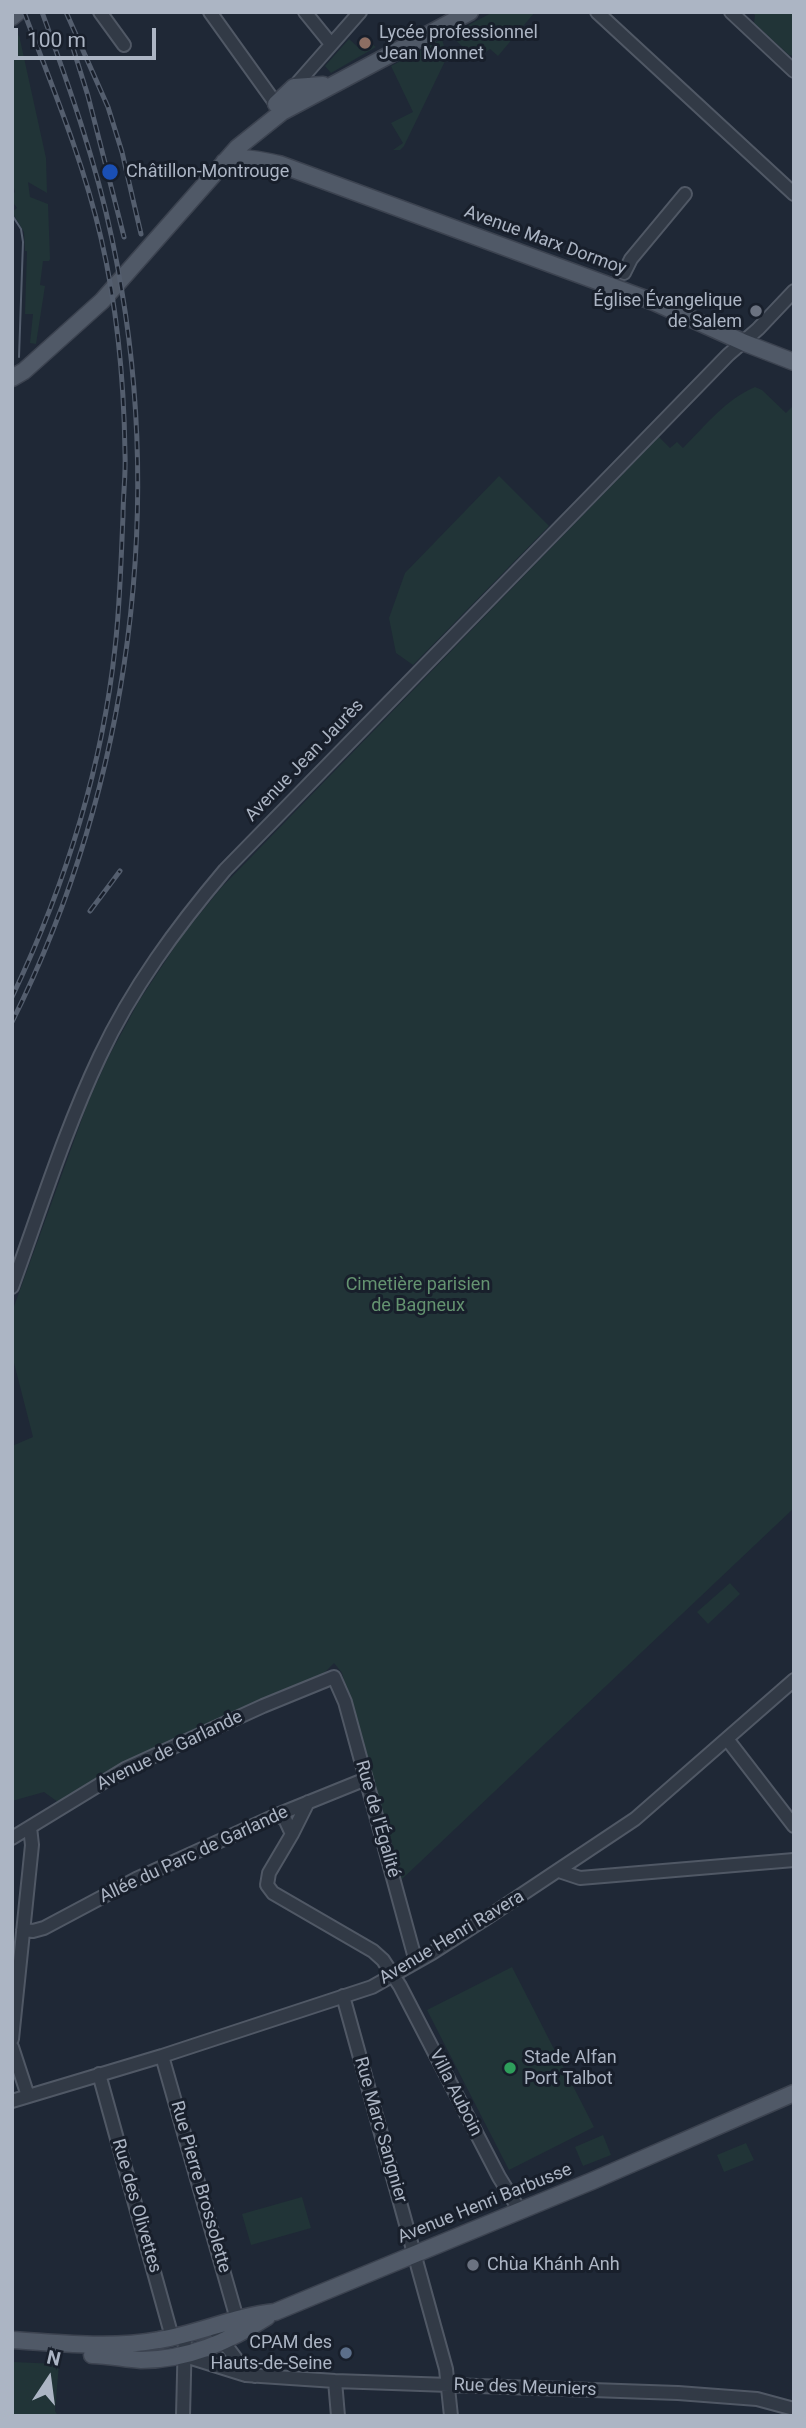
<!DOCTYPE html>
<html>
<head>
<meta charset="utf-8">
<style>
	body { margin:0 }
	#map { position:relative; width:806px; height:2428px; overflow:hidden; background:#1f2836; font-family:Roboto,sans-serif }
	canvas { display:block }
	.frame { position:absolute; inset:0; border:14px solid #acb5c4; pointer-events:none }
	.north { position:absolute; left:14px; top:2344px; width:70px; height:70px; -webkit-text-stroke:5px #181f2b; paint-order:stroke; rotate:13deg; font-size:19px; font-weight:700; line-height:28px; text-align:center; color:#acb5c4 }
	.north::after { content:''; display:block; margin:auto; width:24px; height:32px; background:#acb5c4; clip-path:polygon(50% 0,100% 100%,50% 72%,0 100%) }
	.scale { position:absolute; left:14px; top:28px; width:142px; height:32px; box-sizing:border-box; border:4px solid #acb5c4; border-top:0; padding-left:9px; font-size:21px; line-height:24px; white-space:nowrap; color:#acb5c4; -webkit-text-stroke:5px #181f2b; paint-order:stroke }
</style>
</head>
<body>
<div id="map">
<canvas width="806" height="2428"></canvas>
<div class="frame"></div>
<div class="north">N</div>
<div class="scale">100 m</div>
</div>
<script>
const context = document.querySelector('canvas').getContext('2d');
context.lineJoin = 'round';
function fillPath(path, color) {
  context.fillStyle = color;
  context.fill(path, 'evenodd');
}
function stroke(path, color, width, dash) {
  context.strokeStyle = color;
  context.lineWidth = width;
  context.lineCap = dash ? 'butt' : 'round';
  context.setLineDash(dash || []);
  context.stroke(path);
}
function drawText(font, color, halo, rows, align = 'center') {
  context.font = font + ' Roboto,sans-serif';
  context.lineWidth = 6;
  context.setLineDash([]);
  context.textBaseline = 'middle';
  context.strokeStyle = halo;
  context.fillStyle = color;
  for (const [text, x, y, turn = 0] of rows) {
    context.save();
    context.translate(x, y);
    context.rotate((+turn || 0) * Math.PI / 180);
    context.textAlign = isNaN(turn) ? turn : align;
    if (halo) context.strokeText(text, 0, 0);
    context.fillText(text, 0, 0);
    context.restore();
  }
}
fillPath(new Path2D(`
	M 493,12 L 535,12 L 498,56 L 490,49 L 476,59 L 450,35 Z
	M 752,12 L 794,12 L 794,56 L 789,55 L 754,23 L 755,15 Z
	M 19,35 L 46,158 L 47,193 L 28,182 L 30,197 L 48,204 L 50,259 L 49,261 L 43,261 L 40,285 L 45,286 L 36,344 L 30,343 L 33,314 L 25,314 L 27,251 L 25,251 L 24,232 L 12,212 L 17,208 L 12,201 L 12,195 L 15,192 L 12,180 L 12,42 Z
	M 349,39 L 361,50 L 369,42 L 376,47 L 331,73 L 325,66 Z
	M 442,39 L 447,57 L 404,146 L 400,150 L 393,150 L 403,143 L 391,123 L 413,112 L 391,66 Z
	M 755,387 L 762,390 L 786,413 L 794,405 L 794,1508 L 400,1881 L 342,1673 L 334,1663 L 322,1675 L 120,1767 L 58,1802 L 44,1792 L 12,1801 L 12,1446 L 33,1437 L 12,1355 L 12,1312 L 87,1105 L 108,1058 L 139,1001 L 182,936 L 221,888 L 659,437 L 670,448 L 677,442 L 683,448 C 705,426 726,399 755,387 Z
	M 499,476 L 549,526 L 413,665 L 396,653 L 389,618 L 405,573 Z
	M 730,1583 L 740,1594 L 708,1624 L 697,1612 Z
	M 512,1967 L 594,2127 L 509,2170 L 427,2010 Z
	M 603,2135 L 611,2155 L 583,2166 L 575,2147 Z
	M 746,2143 L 754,2160 L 724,2172 L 717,2155 Z
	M 302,2197 L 311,2228 L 251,2245 L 242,2214 Z
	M 12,2362 L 59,2364 L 55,2411 L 58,2416 L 12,2416 Z`), '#213437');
const minor = new Path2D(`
	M 100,12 L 124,45
	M 210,12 L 276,104
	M 305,12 L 331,44
	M 597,12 L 794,194
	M 731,12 L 794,71
	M 294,87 L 360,12
	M 624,273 L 631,259 L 685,194
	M 12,1287 C 40,1210 65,1130 100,1056 C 132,988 176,928 225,870 L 613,473 L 728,355 L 758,329 L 794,291
	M 727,1739 L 794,1826
	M 277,1815 L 285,1819 L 292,1834 L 269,1873 L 267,1885 L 273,1893 L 373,1951 L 383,1960 L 400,1986 L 499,2177 L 520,2211
	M 292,1834 L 308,1802
	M 12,1838 L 125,1769 L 263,1706 L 334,1677 L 345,1702 L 416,1962
	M 559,1871 L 580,1878 L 794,1860
	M 23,1930 L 33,1931 L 44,1928 L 136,1879 L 277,1815 L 366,1779
	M 343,1996 L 446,2369 L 451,2416
	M 12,2039 L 32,1845 L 30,1827
	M 12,2047 L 28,2096
	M 162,2056 L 237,2319
	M 99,2074 L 172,2337
	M 12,2101 L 162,2056 L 372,1987 L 432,1953 L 485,1919 L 635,1819 L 794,1680
	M 213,2328 L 243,2368 L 255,2376
	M 185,2356 L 246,2375 L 335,2381 L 678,2393 L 757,2399 L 794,2409
	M 335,2381 L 338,2416
	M 183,2416 L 185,2334`);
const major = new Path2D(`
	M 12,17 L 18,12
	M 276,104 L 294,87 L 323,85
	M 224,162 C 243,155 259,160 279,164 L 654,302 L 745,343 L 794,362
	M 12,378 L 24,371 L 102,301 L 237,148 L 282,112 L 470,12
	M 12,2340 C 62,2343 110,2349 159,2340 C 198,2334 235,2316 275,2312 L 592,2181 L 794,2093
	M 92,2355 C 108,2355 125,2359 141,2360 C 187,2360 228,2342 267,2317`);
stroke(minor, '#505865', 16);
stroke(major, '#3c4350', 19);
stroke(minor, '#323a46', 12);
stroke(major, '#505967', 16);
stroke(new Path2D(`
	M 12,215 L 21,229 L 23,242 L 19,357`), '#545e6e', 2);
const rail = new Path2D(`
	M 66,12 L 108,107 L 122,152 L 141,234
	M 73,48 L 88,96 L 124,237
	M 90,911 L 120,871
	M 12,997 C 64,888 102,769 115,648 C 120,605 121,560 123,516 C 123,495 126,474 125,453 C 124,381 117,307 101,238 C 83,160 52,86 24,12
	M 12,1022 C 131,783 168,501 112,239 C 96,162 69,86 42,12`);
stroke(rail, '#545e6e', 5);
stroke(rail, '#181f2b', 2.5, [8]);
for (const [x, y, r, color] of [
	[365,43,7,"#8d6e63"],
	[110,172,9,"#1a4fb4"],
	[756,311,7,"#6b7280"],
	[510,2068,7,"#2e9e5b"],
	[473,2265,7,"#6b7280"],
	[346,2353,7,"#5c6f8a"]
]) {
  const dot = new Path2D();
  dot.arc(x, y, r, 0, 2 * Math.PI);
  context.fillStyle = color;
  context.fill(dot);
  stroke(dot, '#181f2b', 2.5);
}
drawText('18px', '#acb5c4', '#181f2b', [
	["Lycée professionnel",379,33],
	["Jean Monnet",379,54],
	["Châtillon-Montrouge",126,172],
	["Église Évangelique",742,301,"right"],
	["de Salem",742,322,"right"],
	["Stade Alfan",524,2058],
	["Port Talbot",524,2079],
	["Chùa Khánh Anh",487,2265],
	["CPAM des",332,2343,"right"],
	["Hauts-de-Seine",332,2364,"right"]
], 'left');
drawText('18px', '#acb5c4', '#181f2b', [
	["Avenue Marx Dormoy",545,241,20],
	["Avenue Jean Jaurès",305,761,-46],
	["Avenue de Garlande",170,1751,-26],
	["Rue de l'Égalité",377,1819,74],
	["Allée du Parc de Garlande",194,1855,-25],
	["Avenue Henri Ravera",452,1938,-31],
	["Villa Auboin",455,2093,63],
	["Rue Marc Sangnier",380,2130,74],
	["Rue Pierre Brossolette",200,2187,74],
	["Avenue Henri Barbusse",485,2204,-22],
	["Rue des Olivettes",136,2206,74],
	["Rue des Meuniers",525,2388,2]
]);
drawText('18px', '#649370', '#181f2b', [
	["Cimetière parisien",418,1285],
	["de Bagneux",418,1306]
]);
</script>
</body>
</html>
